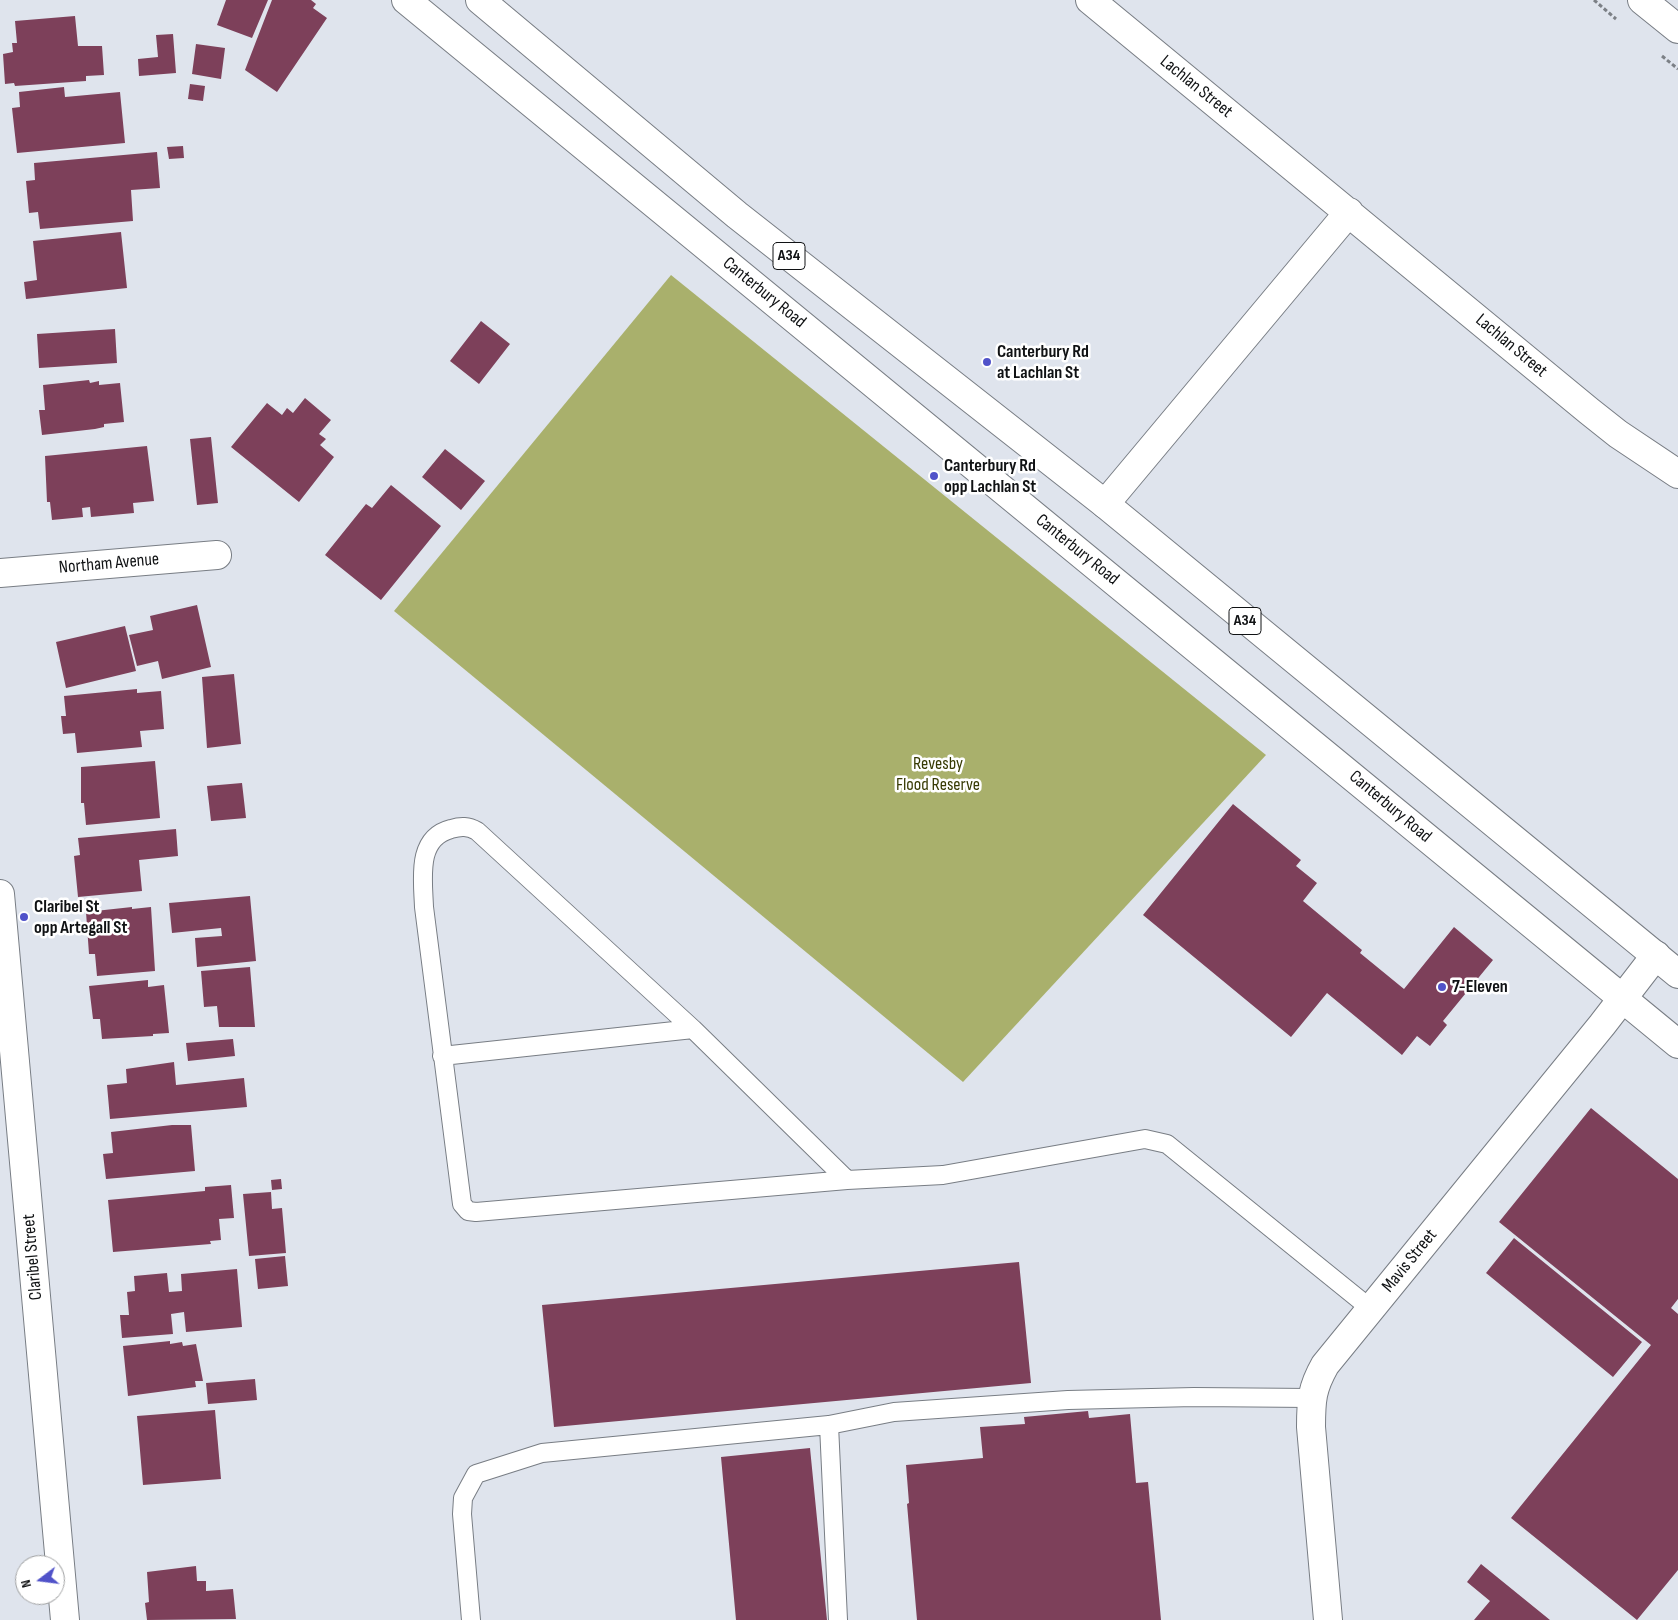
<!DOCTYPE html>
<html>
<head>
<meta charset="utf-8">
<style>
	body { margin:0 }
	#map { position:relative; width:1678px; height:1620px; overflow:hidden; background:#dfe4ed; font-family:"Sofia Sans Condensed",sans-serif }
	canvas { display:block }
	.north { position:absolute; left:15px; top:1555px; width:50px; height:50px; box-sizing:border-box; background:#fff; border:1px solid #9fa0a1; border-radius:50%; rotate:255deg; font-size:14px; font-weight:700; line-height:20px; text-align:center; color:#101214 }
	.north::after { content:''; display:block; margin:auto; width:18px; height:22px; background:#5052c9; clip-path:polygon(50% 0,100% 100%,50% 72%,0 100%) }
</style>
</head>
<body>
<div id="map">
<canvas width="1678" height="1620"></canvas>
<div class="north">N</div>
</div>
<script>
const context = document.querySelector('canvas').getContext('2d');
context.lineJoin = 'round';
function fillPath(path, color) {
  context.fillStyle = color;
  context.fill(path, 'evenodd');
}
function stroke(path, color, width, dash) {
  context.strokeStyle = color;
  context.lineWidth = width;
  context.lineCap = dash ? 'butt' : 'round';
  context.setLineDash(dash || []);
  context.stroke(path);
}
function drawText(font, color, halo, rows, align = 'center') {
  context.font = font + ' "Sofia Sans Condensed",sans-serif';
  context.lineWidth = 5;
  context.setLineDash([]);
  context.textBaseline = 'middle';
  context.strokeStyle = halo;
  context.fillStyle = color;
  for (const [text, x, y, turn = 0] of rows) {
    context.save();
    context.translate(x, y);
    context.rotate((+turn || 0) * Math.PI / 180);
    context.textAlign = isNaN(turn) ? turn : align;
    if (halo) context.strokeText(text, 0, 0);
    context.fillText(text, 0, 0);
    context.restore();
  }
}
fillPath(new Path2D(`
	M 671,275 L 1266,755 L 963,1082 L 394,611 Z`), '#a9b06c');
fillPath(new Path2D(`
	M 226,0 L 268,0 L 252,38 L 217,25 Z
	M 272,0 L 311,0 L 316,4 L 313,8 L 327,18 L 277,92 L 245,70 Z
	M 75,16 L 78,46 L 102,46 L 104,75 L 86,76 L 86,81 L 15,86 L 14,83 L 5,84 L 3,54 L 13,52 L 12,43 L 17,43 L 15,21 Z
	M 173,34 L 176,73 L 139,76 L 138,59 L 158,57 L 156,35 Z
	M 196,44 L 225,48 L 221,79 L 192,74 Z
	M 190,84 L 205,86 L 203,101 L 188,99 Z
	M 64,87 L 65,97 L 120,92 L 125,143 L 17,153 L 12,108 L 20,107 L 19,92 Z
	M 183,146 L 184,158 L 169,159 L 167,147 Z
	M 157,152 L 160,188 L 131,190 L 133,221 L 40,229 L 38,212 L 29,213 L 26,181 L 35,180 L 34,163 Z
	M 121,232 L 127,288 L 26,299 L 24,282 L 37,280 L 33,241 Z
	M 481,321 L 510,344 L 479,384 L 450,361 Z
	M 115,329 L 117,363 L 39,368 L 37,334 Z
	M 89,380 L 90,383 L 99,381 L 99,385 L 120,383 L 124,422 L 104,424 L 104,427 L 95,429 L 42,435 L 39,410 L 45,410 L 43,385 Z
	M 305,398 L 331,420 L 319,434 L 326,439 L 320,445 L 334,457 L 299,502 L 231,447 L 267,403 L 282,415 L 287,408 L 293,413 Z
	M 211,437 L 218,503 L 197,505 L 190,439 Z
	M 147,446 L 154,501 L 133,503 L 134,513 L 91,517 L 90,507 L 82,508 L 83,517 L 52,520 L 50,502 L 47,502 L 45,456 Z
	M 445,449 L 485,481 L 461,510 L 422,477 Z
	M 391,485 L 441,526 L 381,600 L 325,555 L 366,504 L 372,508 Z
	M 197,605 L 211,667 L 162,679 L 158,661 L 137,666 L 129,635 L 153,630 L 150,616 Z
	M 125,626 L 136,671 L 66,688 L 56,642 Z
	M 234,674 L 241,744 L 207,748 L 202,677 Z
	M 137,689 L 137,693 L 161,691 L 164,729 L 140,731 L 142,747 L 77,753 L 75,733 L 63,734 L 61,716 L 66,716 L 64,696 Z
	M 155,761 L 160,818 L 86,825 L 84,803 L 81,803 L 81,767 Z
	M 242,783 L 246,818 L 211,821 L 207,786 Z
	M 1233,804 L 1301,860 L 1296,866 L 1317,883 L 1303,901 L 1362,950 L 1360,953 L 1404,989 L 1454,927 L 1493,960 L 1443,1021 L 1447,1025 L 1430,1046 L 1417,1036 L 1402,1055 L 1327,993 L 1291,1037 L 1143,915 Z
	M 176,829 L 178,856 L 139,860 L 142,891 L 78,897 L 74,856 L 80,855 L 78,838 Z
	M 250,896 L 256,961 L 197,967 L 195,938 L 222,936 L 221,928 L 172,933 L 169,903 Z
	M 132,907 L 132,909 L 151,907 L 155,971 L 97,976 L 95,954 L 89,954 L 86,912 Z
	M 250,967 L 255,1027 L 219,1027 L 217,1006 L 204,1007 L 201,971 Z
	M 148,980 L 148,987 L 164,985 L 169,1033 L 153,1034 L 153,1036 L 102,1039 L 100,1019 L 93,1019 L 89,986 Z
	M 233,1039 L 235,1056 L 188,1061 L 186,1043 Z
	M 174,1062 L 176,1085 L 244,1078 L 247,1107 L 110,1119 L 107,1085 L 127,1083 L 126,1069 Z
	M 1591,1108 L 1678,1179 L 1678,1299 L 1671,1308 L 1678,1314 L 1678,1570 L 1637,1620 L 1511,1518 L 1651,1345 L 1499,1222 Z
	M 172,1125 L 191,1125 L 195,1171 L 106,1179 L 103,1154 L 113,1153 L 111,1132 Z
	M 281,1179 L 282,1189 L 272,1190 L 271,1180 Z
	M 231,1185 L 234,1218 L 219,1219 L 221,1240 L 210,1241 L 211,1244 L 113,1252 L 108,1200 L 205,1191 L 205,1187 Z
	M 271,1192 L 272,1209 L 282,1208 L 286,1253 L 249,1256 L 243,1194 Z
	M 1514,1238 L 1642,1342 L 1613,1377 L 1486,1273 Z
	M 285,1256 L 288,1286 L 258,1289 L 255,1259 Z
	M 1019,1262 L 1031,1383 L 554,1427 L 542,1305 Z
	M 237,1269 L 242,1327 L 186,1332 L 184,1312 L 171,1314 L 173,1334 L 122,1338 L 120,1315 L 129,1315 L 127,1292 L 135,1291 L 134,1276 L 167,1273 L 169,1292 L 182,1291 L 181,1274 Z
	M 170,1341 L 170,1344 L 182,1342 L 183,1346 L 196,1344 L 203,1381 L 195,1381 L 196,1387 L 128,1396 L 123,1346 Z
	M 255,1379 L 257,1400 L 208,1404 L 206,1383 Z
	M 215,1410 L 221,1479 L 143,1485 L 137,1416 Z
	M 1088,1411 L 1089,1418 L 1130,1414 L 1136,1483 L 1148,1482 L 1161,1620 L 917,1620 L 907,1504 L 909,1503 L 906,1465 L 983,1458 L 980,1427 L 1025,1424 L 1024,1417 Z
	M 810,1448 L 827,1620 L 736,1620 L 721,1457 Z
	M 1481,1564 L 1550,1620 L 1474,1620 L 1490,1601 L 1467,1582 Z
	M 196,1566 L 197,1581 L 206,1581 L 206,1591 L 233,1589 L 236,1619 L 147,1620 L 145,1603 L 149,1602 L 147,1572 Z`), '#7d405a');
const lane = new Path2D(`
	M 442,1056 L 693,1029
	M 847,1180 L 476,1212 L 468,1211 L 462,1204 L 424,907 C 423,879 416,838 451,829 C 461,826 468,826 477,831 L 693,1029 L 847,1180 L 943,1175 L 1145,1139 L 1167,1144 L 1371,1309
	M 829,1425 L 838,1620
	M 471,1620 L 462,1514 L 463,1498 L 476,1474 L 542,1453 L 829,1425 L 894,1412 L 1068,1400 L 1194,1397 L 1311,1398`);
const street = new Path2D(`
	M 1090,0 L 1589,411 L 1618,434 L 1678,474
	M 1642,0 L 1678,29
	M 1105,504 L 1349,212
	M 0,573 L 217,555
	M 0,894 L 65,1620
	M 1328,1620 L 1311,1427 C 1311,1400 1312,1388 1325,1365 L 1602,1025 L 1656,955`);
const highway = new Path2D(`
	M 406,0 L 1678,1044
	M 480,0 L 737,215 L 1105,504 L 1678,974`);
stroke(lane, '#787d84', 20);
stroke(street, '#787d84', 30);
stroke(highway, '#787d84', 30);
stroke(new Path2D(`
	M 1594,0 L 1616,19
	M 1662,56 L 1678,69`), '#7c8086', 3, [4, 2.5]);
stroke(lane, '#fff', 18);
stroke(street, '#fff', 28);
stroke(highway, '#fff', 28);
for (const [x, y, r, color] of [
	[987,362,5,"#5052c9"],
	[934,476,5,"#5052c9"],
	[24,917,5,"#5052c9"],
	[1442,987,5,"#5052c9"]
]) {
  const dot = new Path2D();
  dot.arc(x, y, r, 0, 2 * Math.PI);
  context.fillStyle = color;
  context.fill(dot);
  stroke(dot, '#fff', 2);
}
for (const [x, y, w] of [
	[789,256,32],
	[1245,621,32]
]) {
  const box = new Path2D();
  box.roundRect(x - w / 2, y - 13.5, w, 27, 4);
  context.fillStyle = '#fff';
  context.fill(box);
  stroke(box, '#101214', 1);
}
drawText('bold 16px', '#101214', null, [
	["A34",789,256],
	["A34",1245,621]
]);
drawText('18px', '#101214', '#fff', [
	["Lachlan Street",1196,87,39],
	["Canterbury Road",764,293,39],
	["Lachlan Street",1511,346,40],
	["Canterbury Road",1077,550,39],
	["Northam Avenue",109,564,-5],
	["Canterbury Road",1390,807,40],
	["Claribel Street",33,1257,-95],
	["Mavis Street",1410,1261,-51]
]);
drawText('bold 18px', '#101214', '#fff', [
	["Canterbury Rd",997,352],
	["at Lachlan St",997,373],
	["Canterbury Rd",944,466],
	["opp Lachlan St",944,487],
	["Claribel St",34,907],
	["opp Artegall St",34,928],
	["7-Eleven",1452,987]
], 'left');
drawText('18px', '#373a03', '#fff', [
	["Revesby",938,764],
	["Flood Reserve",938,785]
]);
</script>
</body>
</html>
